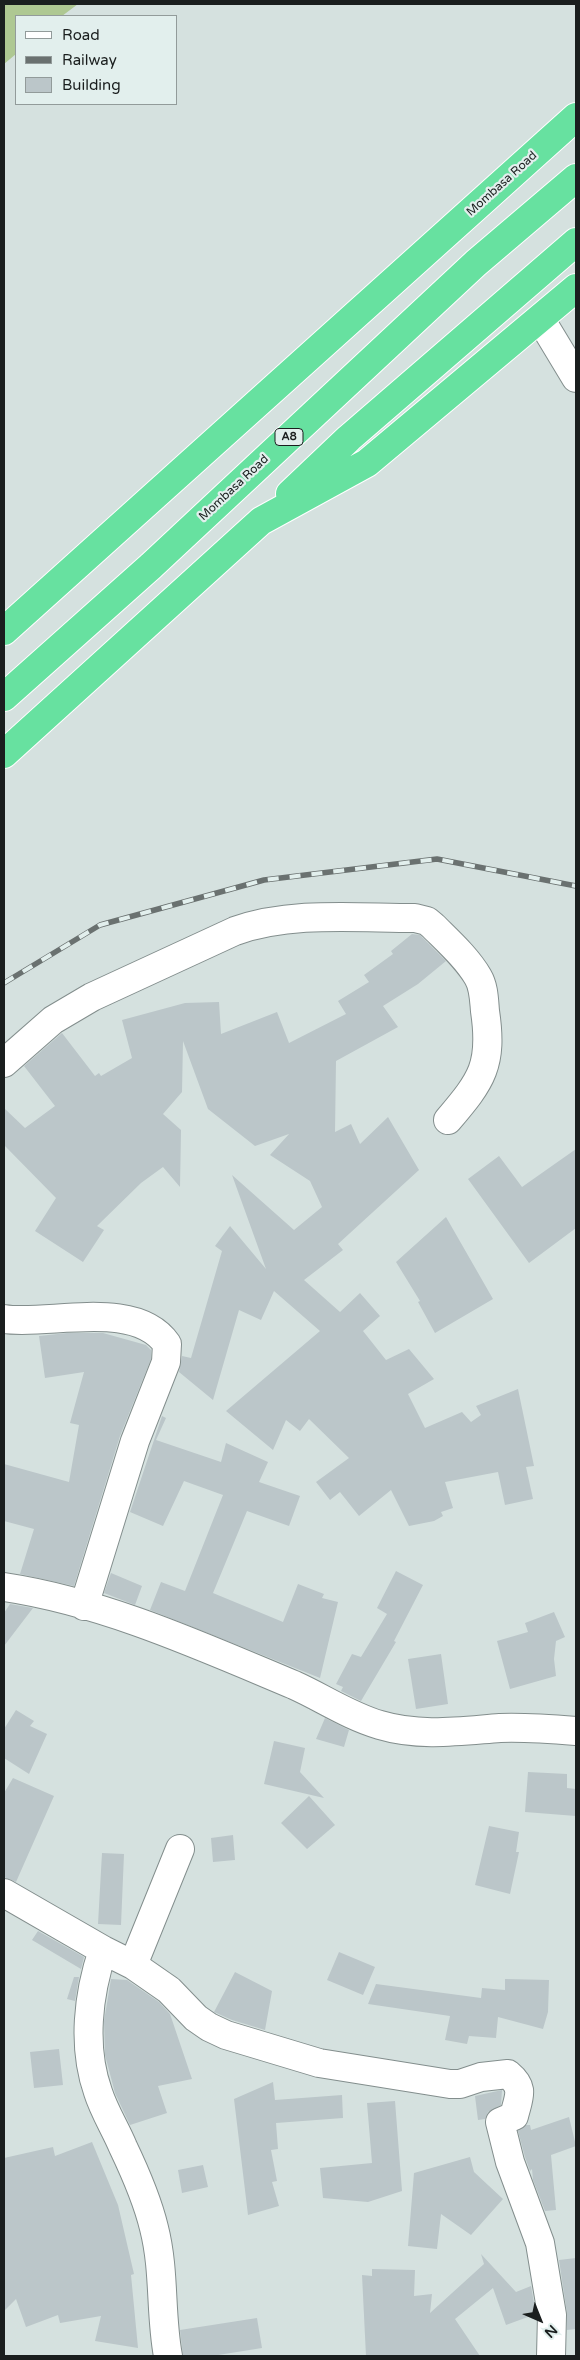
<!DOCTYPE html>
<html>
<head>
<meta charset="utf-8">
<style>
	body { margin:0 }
	#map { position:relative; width:580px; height:2360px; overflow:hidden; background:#d5e1df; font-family:"Varela Round",sans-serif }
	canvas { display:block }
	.frame { position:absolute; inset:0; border:5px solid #1a1e1e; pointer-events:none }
	.legend { position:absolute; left:15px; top:15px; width:162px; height:90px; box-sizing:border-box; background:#e2efed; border:1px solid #929b9a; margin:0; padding:6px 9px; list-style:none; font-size:15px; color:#1a1e1e }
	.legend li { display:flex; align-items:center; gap:10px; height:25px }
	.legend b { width:25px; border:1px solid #929b9a }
	.north { position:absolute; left:515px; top:2295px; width:50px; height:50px; -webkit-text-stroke:4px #e2efed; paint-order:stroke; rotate:136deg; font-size:14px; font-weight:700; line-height:20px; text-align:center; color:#1a1e1e }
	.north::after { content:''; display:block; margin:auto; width:18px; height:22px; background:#1a1e1e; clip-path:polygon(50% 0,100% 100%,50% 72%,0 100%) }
</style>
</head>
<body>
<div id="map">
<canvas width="580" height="2360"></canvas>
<div class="frame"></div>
<ul class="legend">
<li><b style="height:6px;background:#fff"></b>Road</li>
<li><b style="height:6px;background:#6a7170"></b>Railway</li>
<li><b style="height:14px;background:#bbc6c9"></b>Building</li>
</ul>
<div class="north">N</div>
</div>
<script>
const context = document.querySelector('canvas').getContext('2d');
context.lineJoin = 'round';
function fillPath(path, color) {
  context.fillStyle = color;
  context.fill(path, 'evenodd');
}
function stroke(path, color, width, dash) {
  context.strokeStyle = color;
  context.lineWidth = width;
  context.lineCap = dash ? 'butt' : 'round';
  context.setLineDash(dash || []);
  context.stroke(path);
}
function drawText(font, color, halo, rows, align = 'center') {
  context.font = font + ' "Varela Round",sans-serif';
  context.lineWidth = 4.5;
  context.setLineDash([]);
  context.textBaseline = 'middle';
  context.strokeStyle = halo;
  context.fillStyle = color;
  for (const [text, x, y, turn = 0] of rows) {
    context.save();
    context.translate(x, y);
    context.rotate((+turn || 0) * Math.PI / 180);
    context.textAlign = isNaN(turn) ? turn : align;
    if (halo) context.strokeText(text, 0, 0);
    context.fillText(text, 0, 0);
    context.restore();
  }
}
fillPath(new Path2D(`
	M 4,4 L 78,4 L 62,16 L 16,16 L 16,54 L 4,64 Z`), '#aec892');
fillPath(new Path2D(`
	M 412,934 L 420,935 L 446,961 L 418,984 L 383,1006 L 398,1027 L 336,1061 L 335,1132 L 351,1124 L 360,1144 L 388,1117 L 419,1170 L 338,1244 L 343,1250 L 304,1280 L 340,1312 L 360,1293 L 380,1316 L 363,1331 L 386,1360 L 409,1349 L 434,1379 L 408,1394 L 425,1428 L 462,1412 L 471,1422 L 481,1415 L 476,1406 L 518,1389 L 534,1466 L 526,1467 L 533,1499 L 505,1505 L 498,1472 L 445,1482 L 453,1508 L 441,1512 L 443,1516 L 434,1521 L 409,1526 L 391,1490 L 359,1516 L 340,1492 L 330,1500 L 316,1482 L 349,1458 L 309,1419 L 300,1431 L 286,1420 L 273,1450 L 226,1411 L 320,1331 L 274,1291 L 261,1320 L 239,1310 L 213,1400 L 179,1372 L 182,1356 L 191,1358 L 222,1251 L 215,1246 L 230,1226 L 266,1269 L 232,1175 L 294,1230 L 322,1207 L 310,1181 L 270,1155 L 289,1134 L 255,1146 L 208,1109 L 183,1041 L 182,1092 L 163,1114 L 181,1130 L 180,1187 L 163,1167 L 141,1183 L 97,1226 L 104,1230 L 83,1262 L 35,1231 L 56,1198 L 4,1145 L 4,1108 L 25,1128 L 55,1106 L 24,1066 L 62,1033 L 95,1076 L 99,1073 L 101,1076 L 132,1058 L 122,1020 L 185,1003 L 219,1002 L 221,1034 L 277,1012 L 289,1043 L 346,1014 L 338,1001 L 369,982 L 364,975 L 393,954 L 391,951 Z
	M 576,1149 L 576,1228 L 529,1263 L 468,1179 L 499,1156 L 522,1187 Z
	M 446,1217 L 493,1299 L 435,1333 L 418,1302 L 420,1301 L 396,1262 Z
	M 67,1333 L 103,1333 L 146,1345 L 151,1350 L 151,1359 L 120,1436 L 74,1586 L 20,1574 L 34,1529 L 4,1521 L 4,1464 L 69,1482 L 79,1425 L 70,1423 L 84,1372 L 45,1378 L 39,1336 Z
	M 162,1416 L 166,1418 L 156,1440 L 221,1462 L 226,1443 L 268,1462 L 259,1482 L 300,1496 L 289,1526 L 247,1511 L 213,1593 L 283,1622 L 298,1584 L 324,1594 L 322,1598 L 338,1602 L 320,1678 L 150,1610 L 161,1582 L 185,1591 L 223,1495 L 184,1481 L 163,1526 L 130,1512 Z
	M 396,1571 L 423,1585 L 394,1641 L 396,1642 L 361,1701 L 341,1691 L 343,1687 L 336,1684 L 352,1654 L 361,1657 L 387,1614 L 377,1608 Z
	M 111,1573 L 142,1586 L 135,1605 L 104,1593 Z
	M 10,1604 L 33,1608 L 4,1646 L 4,1613 Z
	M 554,1612 L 565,1637 L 556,1641 L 554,1659 L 556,1676 L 510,1689 L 497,1641 L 528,1632 L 525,1623 Z
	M 441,1654 L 448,1704 L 416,1709 L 408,1659 Z
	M 16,1710 L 34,1721 L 30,1726 L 47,1734 L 29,1774 L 4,1758 L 4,1729 Z
	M 325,1718 L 349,1730 L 344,1747 L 316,1739 Z
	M 274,1741 L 305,1748 L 300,1772 L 324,1798 L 264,1784 Z
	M 528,1772 L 567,1774 L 567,1788 L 576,1789 L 576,1816 L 525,1812 Z
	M 13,1778 L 54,1796 L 16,1882 L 4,1877 L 4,1793 Z
	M 309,1796 L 335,1825 L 307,1849 L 281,1823 Z
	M 489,1826 L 519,1832 L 516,1852 L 519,1852 L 510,1894 L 475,1885 Z
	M 233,1835 L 235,1860 L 213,1862 L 211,1838 Z
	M 102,1853 L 124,1854 L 121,1925 L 98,1924 Z
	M 38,1931 L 84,1957 L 81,1969 L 32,1940 Z
	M 339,1952 L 375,1967 L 363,1995 L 327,1980 Z
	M 235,1972 L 272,1991 L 265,2030 L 232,2020 L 214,2012 Z
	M 74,1977 L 79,1977 L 75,2001 L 67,1999 Z
	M 111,1979 L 127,1980 L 159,2002 L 170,2014 L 192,2079 L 158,2086 L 167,2113 L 130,2125 L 115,2093 L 105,2055 L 104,2021 Z
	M 505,1979 L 549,1980 L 548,2012 L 543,2029 L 498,2017 L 496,2038 L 469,2036 L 467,2044 L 445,2040 L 450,2016 L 368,2004 L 376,1984 L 481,1998 L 482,1988 L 505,1990 Z
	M 59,2049 L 63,2085 L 34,2088 L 30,2052 Z
	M 273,2082 L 275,2100 L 342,2095 L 343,2118 L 276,2123 L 278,2149 L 271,2150 L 277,2181 L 272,2182 L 279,2206 L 248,2215 L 234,2099 Z
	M 502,2090 L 501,2105 L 488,2112 L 485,2119 L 478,2120 L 475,2096 Z
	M 395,2101 L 402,2191 L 368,2202 L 323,2198 L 320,2168 L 372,2163 L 367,2103 Z
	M 569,2117 L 576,2146 L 551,2155 L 556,2210 L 545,2211 L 533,2180 L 532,2169 L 530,2171 L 525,2157 L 518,2131 L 526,2125 L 530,2125 L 531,2130 Z
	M 92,2142 L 118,2205 L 134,2274 L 131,2275 L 138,2348 L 95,2341 L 101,2316 L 60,2323 L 58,2315 L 26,2327 L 16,2299 L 4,2311 L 4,2158 L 53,2147 L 55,2156 Z
	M 470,2157 L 474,2172 L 503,2199 L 471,2235 L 441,2214 L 437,2249 L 408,2246 L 414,2173 Z
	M 203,2165 L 208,2187 L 182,2193 L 178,2170 Z
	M 481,2254 L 516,2292 L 531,2286 L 536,2314 L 506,2325 L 493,2288 L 455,2319 L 480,2356 L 366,2356 L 362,2275 L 372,2276 L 372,2269 L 415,2270 L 414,2296 L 432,2294 L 430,2313 L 484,2264 Z
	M 576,2258 L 576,2329 L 567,2330 L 567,2313 L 559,2260 Z
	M 257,2318 L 262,2348 L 212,2356 L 183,2356 L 180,2330 Z`), '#bbc6c9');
const street = new Path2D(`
	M 541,320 L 576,378
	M 4,1063 L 53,1020 L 92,997 L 235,931 C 291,911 356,918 415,918 L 427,921 L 433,926 C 448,941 467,958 478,977 C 484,987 484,1000 485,1011 C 493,1065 482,1080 448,1120
	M 4,1319 C 48,1326 135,1298 167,1344 L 166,1362 L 135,1441 L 84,1606
	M 4,1587 C 104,1602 201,1646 294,1685 C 323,1698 349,1716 380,1725 C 420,1737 460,1731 500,1728 C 525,1727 551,1729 576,1731
	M 4,1893 L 103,1950 C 88,1994 82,2047 98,2092 C 104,2111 115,2128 123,2147 C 134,2170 148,2203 154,2228 C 165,2271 160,2314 168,2356
	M 103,1950 L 133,1965 L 169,1990 L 196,2018 L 209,2027 L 226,2035 L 319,2063 L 450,2084 L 460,2084 L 481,2077 L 508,2074 C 525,2088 519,2096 514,2116 L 500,2122 L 510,2162 L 540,2243 L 552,2315 L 551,2356
	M 133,1965 L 180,1849`);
const highway = new Path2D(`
	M 290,494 L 349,438 L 576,242
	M 4,631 L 576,117
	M 4,697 L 151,566 L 476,263 L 576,178
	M 4,754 L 261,521 L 367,463 L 576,288`);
stroke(street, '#838e8d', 30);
stroke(highway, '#fff', 30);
stroke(street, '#fff', 28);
stroke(highway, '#67e1a0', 28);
const rail = new Path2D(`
	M 4,983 L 100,925 L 264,880 L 437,859 L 576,886`);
stroke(rail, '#6a7170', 5.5);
stroke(rail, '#e2efed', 4, [11]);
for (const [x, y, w] of [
	[289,437,28]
]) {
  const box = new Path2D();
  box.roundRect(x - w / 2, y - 8.5, w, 17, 4);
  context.fillStyle = '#e2efed';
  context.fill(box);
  stroke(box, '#1a1e1e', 1);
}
drawText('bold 11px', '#1a1e1e', null, [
	["A8",289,437]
]);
drawText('12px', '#1a1e1e', '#e2efed', [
	["Mombasa Road",502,184,-42],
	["Mombasa Road",234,488,-43]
]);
</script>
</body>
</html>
